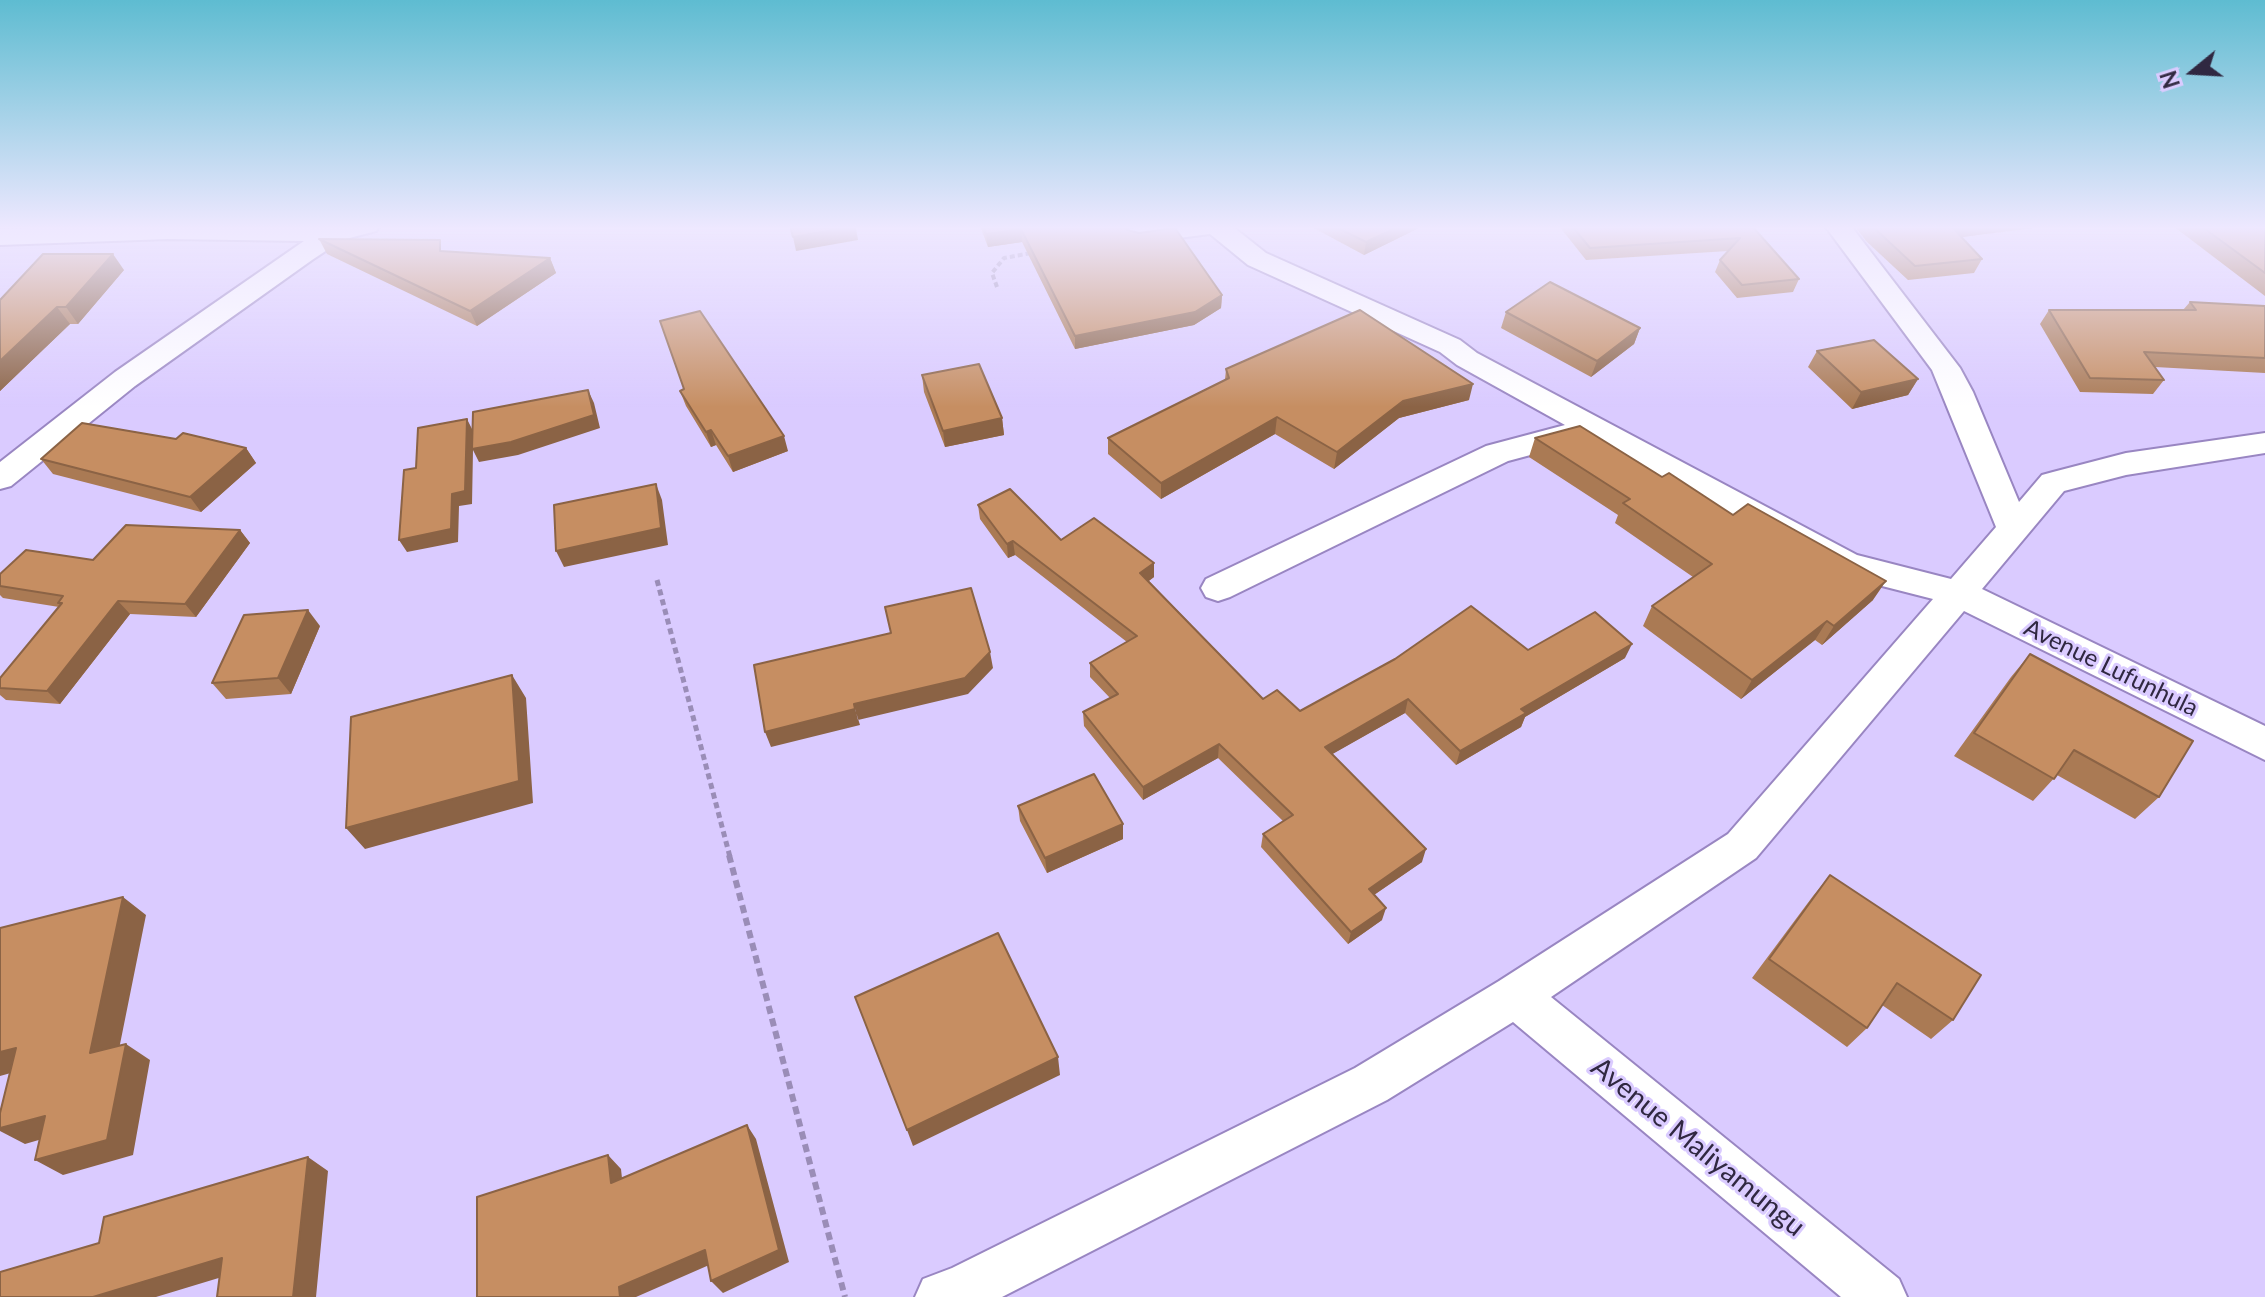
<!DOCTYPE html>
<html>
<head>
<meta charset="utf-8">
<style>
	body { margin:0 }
	#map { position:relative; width:2265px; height:1297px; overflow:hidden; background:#dacbff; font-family:Lato,sans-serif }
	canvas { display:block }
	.north { position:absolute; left:2153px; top:32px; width:80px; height:80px; -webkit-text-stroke:6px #dacbff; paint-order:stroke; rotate:252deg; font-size:22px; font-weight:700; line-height:32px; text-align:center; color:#302841 }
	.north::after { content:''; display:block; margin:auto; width:28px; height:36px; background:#302841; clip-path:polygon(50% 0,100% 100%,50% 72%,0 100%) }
</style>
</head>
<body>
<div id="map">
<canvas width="2265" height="1297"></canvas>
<div class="north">N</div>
</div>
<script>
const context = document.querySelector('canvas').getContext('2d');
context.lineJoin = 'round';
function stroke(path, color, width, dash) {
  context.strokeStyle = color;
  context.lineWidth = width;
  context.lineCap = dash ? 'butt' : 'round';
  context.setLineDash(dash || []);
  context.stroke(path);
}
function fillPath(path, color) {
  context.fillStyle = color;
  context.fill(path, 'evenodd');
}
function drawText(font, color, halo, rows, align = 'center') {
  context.font = font + ' Lato,sans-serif';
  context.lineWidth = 6;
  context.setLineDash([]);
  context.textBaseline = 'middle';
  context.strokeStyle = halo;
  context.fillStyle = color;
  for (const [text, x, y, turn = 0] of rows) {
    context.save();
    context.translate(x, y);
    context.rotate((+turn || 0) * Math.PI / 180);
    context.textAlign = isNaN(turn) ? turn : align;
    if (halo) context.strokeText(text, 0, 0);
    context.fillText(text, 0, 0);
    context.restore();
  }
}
const minor = new Path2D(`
	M 98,226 L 380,226 L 376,231 L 342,240 L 312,260 L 135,386 L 11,486 L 0,489 L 0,462 L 115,372 L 304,241 L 168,239 L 0,245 L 0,229 Z
	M 1152,226 L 1232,226 L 1266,253 L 1460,340 L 1477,353 L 1857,555 L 1951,579 L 1996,527 L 1932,370 L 1825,226 L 1851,226 L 1960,368 L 1973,392 L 2019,502 L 2042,475 L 2053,472 L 2126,453 L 2265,433 L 2265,453 L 2126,475 L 2064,491 L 1982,589 L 2265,726 L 2265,760 L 1964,611 L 1756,858 L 1551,997 L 1899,1279 L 1907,1297 L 1841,1297 L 1513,1022 L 1387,1100 L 1002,1297 L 915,1297 L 923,1279 L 952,1268 L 1355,1068 L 1499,981 L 1728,834 L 1933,599 L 1835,574 L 1590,439 L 1508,461 L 1230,597 L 1218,601 L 1206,597 L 1201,588 L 1206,579 L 1486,446 L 1565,425 L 1457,365 L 1440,352 L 1248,265 L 1210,234 L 1139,243 L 1130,241 L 1126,235 L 1130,229 Z`);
stroke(minor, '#9986c2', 4);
stroke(new Path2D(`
	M 997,287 L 992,273 L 1004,258 L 1031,253`), '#9a8db7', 4, [5, 3]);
stroke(new Path2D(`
	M 657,580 L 730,857`), '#9a8db7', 5, [6, 4]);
stroke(new Path2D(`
	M 729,855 L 845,1297`), '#9a8db7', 6, [8, 5]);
fillPath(minor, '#fff');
fillPath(new Path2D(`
	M 980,226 L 1133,226 L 1130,226 L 1127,229 L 1222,295 L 1221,308 L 1194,325 L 1075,349 L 1022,242 L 988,247 Z
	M 1310,226 L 1423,226 L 1364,255 Z
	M 1559,226 L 1752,226 L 1799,279 L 1793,292 L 1737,298 L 1715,272 L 1720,260 L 1728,251 L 1586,260 Z
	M 1855,226 L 2052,226 L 1961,237 L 1982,259 L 1974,273 L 1908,280 L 1866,241 Z
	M 2173,226 L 2265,226 L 2265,296 Z
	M 319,239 L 445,251 L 550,258 L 556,273 L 477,326 L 327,254 Z
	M 124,270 L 78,324 L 70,324 L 0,391 L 0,300 Z
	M 2190,302 L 2265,306 L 2265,373 L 2155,367 L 2164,380 L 2153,394 L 2080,392 L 2040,324 L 2049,310 L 2183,310 Z
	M 1506,312 L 1640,328 L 1634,344 L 1591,377 L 1501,328 Z
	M 1817,351 L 1918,379 L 1908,395 L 1852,409 L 1808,367 Z
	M 1226,369 L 1469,400 L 1399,418 L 1334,469 L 1275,434 L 1161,499 L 1108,454 L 1108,438 L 1225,380 Z
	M 922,375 L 1002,418 L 1004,435 L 945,447 L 924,392 Z
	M 680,391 L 788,451 L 733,472 L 716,445 L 711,447 L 686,406 Z
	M 1535,438 L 1662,477 L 1733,515 L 1873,600 L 1822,645 L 1815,640 L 1741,699 L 1643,626 L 1652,606 L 1693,577 L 1615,523 L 1618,515 L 1529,457 Z
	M 176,439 L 246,448 L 256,463 L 201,512 L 53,474 L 41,459 Z
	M 978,505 L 1061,540 L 1154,577 L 1149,581 L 1263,699 L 1300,711 L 1528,650 L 1625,658 L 1525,717 L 1521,727 L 1456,765 L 1405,713 L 1332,754 L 1422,862 L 1374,895 L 1382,920 L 1348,944 L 1261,847 L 1263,834 L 1283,821 L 1218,758 L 1143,800 L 1084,726 L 1083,712 L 1110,698 L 1090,677 L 1090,663 L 1127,642 L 1015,555 L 1008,558 L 980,519 Z
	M 240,530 L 250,543 L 196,617 L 130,614 L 60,704 L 6,700 L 0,695 L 0,678 L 59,607 L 3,598 L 0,595 L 0,574 L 93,560 Z
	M 320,626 L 291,694 L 226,699 L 212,683 Z
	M 2030,654 L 2159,797 L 2135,819 L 2057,775 L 2033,801 L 1954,756 L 2011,677 Z
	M 1018,806 L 1123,839 L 1047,873 L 1020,821 Z
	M 1830,875 L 1953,1020 L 1931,1039 L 1882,1005 L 1867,1028 L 1847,1047 L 1752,978 L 1813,896 Z`), '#aa7a54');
fillPath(new Path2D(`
	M 853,226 L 857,226 L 857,228 L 856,228 L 858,240 L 796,251 L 793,237 Z
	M 1400,226 L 1423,226 L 1364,255 L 1366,242 Z
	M 1950,226 L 2032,226 L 2031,227 L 1943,240 Z
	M 1021,229 L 1022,242 L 988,247 L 986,234 Z
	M 113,254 L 124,270 L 78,324 L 66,307 Z
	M 550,258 L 556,273 L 477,326 L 470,311 Z
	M 1222,295 L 1221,308 L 1194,325 L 1075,349 L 1075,336 Z
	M 57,307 L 70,324 L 0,391 L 0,361 Z
	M 1640,328 L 1634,344 L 1591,377 L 1597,361 Z
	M 1918,379 L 1908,395 L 1852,409 L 1861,392 Z
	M 1473,384 L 1469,400 L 1399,418 L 1334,469 L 1337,452 L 1403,401 Z
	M 588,390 L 594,403 L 600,428 L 518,455 L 479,462 L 473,450 L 472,504 L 459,506 L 458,542 L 407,552 L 399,540 L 452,494 L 467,419 L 473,431 Z
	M 1277,417 L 1275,434 L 1161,499 L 1161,483 Z
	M 1002,418 L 1004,435 L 945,447 L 943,431 Z
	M 711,430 L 716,445 L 711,447 L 706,432 Z
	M 784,436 L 788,451 L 733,472 L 728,456 Z
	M 246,448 L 256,463 L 201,512 L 190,497 Z
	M 656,484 L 662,500 L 668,545 L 564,567 L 556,551 Z
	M 240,530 L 250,543 L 196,617 L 185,604 Z
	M 1013,541 L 1015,555 L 1008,558 L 1007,544 Z
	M 1154,563 L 1154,577 L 1140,587 L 1140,573 Z
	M 1886,581 L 1873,600 L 1822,645 L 1834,626 Z
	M 118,601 L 130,614 L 60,704 L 47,691 Z
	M 308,610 L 320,626 L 291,694 L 278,678 Z
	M 1827,621 L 1815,640 L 1741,699 L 1752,680 Z
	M 1632,644 L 1625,658 L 1525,717 L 1521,727 L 1456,765 L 1460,751 L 1521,709 Z
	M 990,652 L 993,668 L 968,694 L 858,720 L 854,704 Z
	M 512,675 L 526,698 L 533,803 L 365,849 L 346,828 Z
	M 1408,699 L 1405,713 L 1322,760 L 1325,747 Z
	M 855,709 L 860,725 L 771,747 L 765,732 Z
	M 1219,744 L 1218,758 L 1143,800 L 1143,787 Z
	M 1123,824 L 1123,839 L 1047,873 L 1045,858 Z
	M 1426,849 L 1422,862 L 1365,901 L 1369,889 Z
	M 123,897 L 146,915 L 115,1069 L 90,1053 Z
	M 1386,908 L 1382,920 L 1348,944 L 1351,932 Z
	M 126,1044 L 150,1060 L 133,1155 L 63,1175 L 35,1160 Z
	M 16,1048 L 43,1064 L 0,1076 L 0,1052 Z
	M 1058,1057 L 1060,1075 L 913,1146 L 907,1130 Z
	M 45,1116 L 73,1130 L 25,1144 L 0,1131 L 0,1128 Z
	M 747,1125 L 756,1139 L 789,1262 L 723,1293 L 711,1281 Z
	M 608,1155 L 621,1169 L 624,1197 L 611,1183 Z
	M 308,1157 L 328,1171 L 316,1297 L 293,1297 Z
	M 705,1250 L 716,1262 L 636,1297 L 620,1297 L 619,1287 Z
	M 222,1258 L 245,1270 L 156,1297 L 93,1297 Z`), '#8b6345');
const building = new Path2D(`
	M 790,226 L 855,226 L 793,237 Z
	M 983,226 L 1126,226 L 1127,230 L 1139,233 L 1175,228 L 1222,295 L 1195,312 L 1075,336 L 1021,229 L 986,234 Z
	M 1334,226 L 1400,226 L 1366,242 Z
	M 1572,226 L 1752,226 L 1799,279 L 1742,285 L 1720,260 L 1740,238 L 1590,248 Z
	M 1872,226 L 1951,226 L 1982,259 L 1915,266 Z
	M 2201,226 L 2265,226 L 2265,273 Z
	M 319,239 L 440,240 L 440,251 L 550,258 L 470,311 Z
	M 43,254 L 113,254 L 66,307 L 57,307 L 0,361 L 0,300 Z
	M 1550,282 L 1640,328 L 1597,361 L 1506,312 Z
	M 2190,302 L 2265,306 L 2265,358 L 2144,352 L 2164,380 L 2090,378 L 2049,310 L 2196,310 Z
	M 1360,310 L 1473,384 L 1403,401 L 1337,452 L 1277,417 L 1161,483 L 1108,438 L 1229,378 L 1226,369 Z
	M 700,311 L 784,436 L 728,456 L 711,430 L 706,432 L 680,391 L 684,389 L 660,321 Z
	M 1874,340 L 1918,379 L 1861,392 L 1817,351 Z
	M 979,364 L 1002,418 L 943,431 L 922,375 Z
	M 588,390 L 594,415 L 511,442 L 472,449 L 473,412 Z
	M 467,419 L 465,491 L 452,494 L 451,529 L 399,540 L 404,470 L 416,468 L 418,428 Z
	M 82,423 L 176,439 L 183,433 L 246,448 L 190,497 L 41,459 Z
	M 1580,426 L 1662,477 L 1669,473 L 1733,515 L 1748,504 L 1886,581 L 1834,626 L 1827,621 L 1752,680 L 1652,606 L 1712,564 L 1623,503 L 1630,499 L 1535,438 Z
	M 656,484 L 661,528 L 556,551 L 554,505 Z
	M 1010,489 L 1061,540 L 1094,518 L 1154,563 L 1140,573 L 1263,699 L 1277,690 L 1300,711 L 1395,659 L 1471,606 L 1528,650 L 1595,612 L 1632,644 L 1521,709 L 1526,713 L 1460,751 L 1408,699 L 1325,747 L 1426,849 L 1369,889 L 1386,908 L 1351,932 L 1263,834 L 1293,815 L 1219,744 L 1143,787 L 1083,712 L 1118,694 L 1090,663 L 1137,636 L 1013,541 L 1007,544 L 978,505 Z
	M 126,525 L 240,530 L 185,604 L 118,601 L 47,691 L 0,688 L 0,678 L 62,603 L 58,603 L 63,596 L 0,586 L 0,574 L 26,550 L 93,560 Z
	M 971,588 L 990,652 L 965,678 L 854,704 L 855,709 L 765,732 L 754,665 L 891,633 L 885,607 Z
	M 308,610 L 278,678 L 212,683 L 244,615 Z
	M 2030,654 L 2193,741 L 2159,797 L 2074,750 L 2054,779 L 1974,733 Z
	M 512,675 L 519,781 L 346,828 L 351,717 Z
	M 1094,774 L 1123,824 L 1045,858 L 1018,806 Z
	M 1830,875 L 1981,975 L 1953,1020 L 1897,983 L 1867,1028 L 1769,959 Z
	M 123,897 L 90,1053 L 126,1044 L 107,1140 L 35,1160 L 45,1116 L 0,1128 L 0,1113 L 16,1048 L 0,1052 L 0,928 Z
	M 998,933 L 1058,1057 L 907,1130 L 855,997 Z
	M 747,1125 L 779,1250 L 711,1281 L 705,1250 L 619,1287 L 620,1297 L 477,1297 L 477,1197 L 608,1155 L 611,1183 Z
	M 308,1157 L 293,1297 L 217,1297 L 222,1258 L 93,1297 L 0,1297 L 0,1272 L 99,1243 L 104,1217 Z`);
fillPath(building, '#c68e62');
stroke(building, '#8b6345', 2);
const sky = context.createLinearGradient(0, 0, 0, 407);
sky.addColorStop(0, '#5ebcd1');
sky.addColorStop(0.56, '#eee8ff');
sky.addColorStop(1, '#eee8ff00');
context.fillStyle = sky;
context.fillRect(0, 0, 2265, 407);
drawText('24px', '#302841', '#dacbff', [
	["Avenue Lufunhula",2111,668,26]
]);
drawText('28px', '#302841', '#dacbff', [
	["Avenue Maliyamungu",1698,1147,39]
]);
</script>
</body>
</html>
